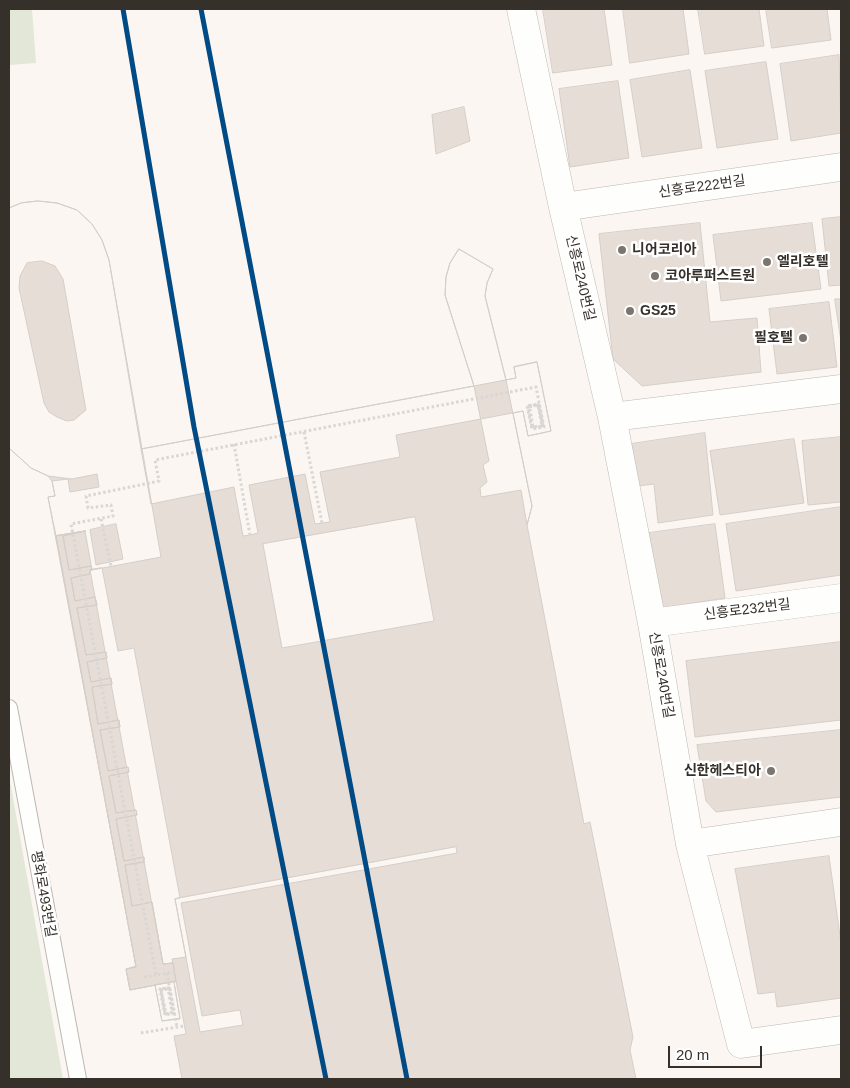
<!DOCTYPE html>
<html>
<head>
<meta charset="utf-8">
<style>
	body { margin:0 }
	#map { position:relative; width:850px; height:1088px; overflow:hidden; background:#fbf6f1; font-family:Helvetica,sans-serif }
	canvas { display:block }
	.frame { position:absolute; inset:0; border:10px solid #36302a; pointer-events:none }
	.scale { position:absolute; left:668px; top:1046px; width:94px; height:22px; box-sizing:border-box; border:2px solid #36302a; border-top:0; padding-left:6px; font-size:15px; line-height:18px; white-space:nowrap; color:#36302a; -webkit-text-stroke:4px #fff; paint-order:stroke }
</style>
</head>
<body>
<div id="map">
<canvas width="850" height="1088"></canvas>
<div class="frame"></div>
<div class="scale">20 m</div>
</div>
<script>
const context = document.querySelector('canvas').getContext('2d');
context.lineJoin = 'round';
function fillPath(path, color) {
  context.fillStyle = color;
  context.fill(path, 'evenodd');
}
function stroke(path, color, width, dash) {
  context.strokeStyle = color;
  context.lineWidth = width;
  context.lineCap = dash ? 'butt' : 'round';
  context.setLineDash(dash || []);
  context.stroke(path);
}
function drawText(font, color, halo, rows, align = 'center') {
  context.font = font + ' Helvetica,"Noto Sans KR",sans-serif';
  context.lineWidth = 5;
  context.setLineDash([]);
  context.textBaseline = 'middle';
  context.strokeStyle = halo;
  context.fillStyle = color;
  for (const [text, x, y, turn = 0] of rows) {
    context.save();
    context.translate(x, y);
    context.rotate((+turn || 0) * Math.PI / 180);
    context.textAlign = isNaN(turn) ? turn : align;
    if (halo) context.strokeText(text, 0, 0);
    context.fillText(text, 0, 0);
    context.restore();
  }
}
fillPath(new Path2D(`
	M 32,9 L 36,63 L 9,65 L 9,10 Z
	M 9,775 L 63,1079 L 9,1079 Z`), '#e3e7d8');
const building = new Path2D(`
	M 543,9 L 604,9 L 612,65 L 553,73 Z
	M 623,9 L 683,9 L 689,54 L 630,63 Z
	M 698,9 L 759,9 L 764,46 L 705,54 Z
	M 766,9 L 827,9 L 831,40 L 772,48 Z
	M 839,55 L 841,133 L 791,141 L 780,64 Z
	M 766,62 L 778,139 L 717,148 L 705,71 Z
	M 690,70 L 702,148 L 642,157 L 630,80 Z
	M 618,81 L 629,158 L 570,167 L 559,89 Z
	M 464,107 L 470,141 L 436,154 L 432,115 Z
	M 38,201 L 57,203 L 77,210 L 92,224 L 102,240 L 109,260 L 161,557 L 92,570 L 85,531 L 56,536 L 48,497 L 55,496 L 52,481 L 68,479 L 70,492 L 99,487 L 97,474 L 72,479 L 48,476 L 31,468 L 9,448 L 9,208 L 21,203 ZM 42,261 L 55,266 L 63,279 L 86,410 L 74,420 L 67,421 L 57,417 L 49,412 L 44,403 L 19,288 L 20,276 L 27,263 ZM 116,524 L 123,559 L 96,565 L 90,530 Z
	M 38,201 L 57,203 L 77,210 L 92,224 L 102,240 L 109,260 L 141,449 L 474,386 L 445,295 L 446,277 L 450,263 L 459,249 L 493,269 L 487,283 L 485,296 L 506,380 L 516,378 L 514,367 L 537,362 L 551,431 L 528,436 L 523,411 L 513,413 L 532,506 L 527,525 L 584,824 L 590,822 L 633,1037 L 630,1050 L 636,1079 L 182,1079 L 174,1036 L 186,1034 L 176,981 L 174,982 L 180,1019 L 162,1021 L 155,985 L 130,990 L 126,969 L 136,966 L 48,497 L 55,496 L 52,481 L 48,476 L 31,468 L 9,448 L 9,208 L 21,203 Z
	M 841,217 L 841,285 L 829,286 L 822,219 Z
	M 700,223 L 710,322 L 757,318 L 761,372 L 642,386 L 613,359 L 599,234 Z
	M 812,223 L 821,289 L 721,301 L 713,235 Z
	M 459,249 L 493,269 L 487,283 L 485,296 L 506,380 L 532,506 L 527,525 L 521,490 L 481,497 L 480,488 L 487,482 L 483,465 L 489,461 L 474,386 L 445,295 L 446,277 L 450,263 Z
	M 835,299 L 841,299 L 841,341 Z
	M 829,302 L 837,367 L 777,374 L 769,309 Z
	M 537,362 L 551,431 L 528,436 L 523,411 L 396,435 L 400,457 L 320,472 L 330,522 L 315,524 L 305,474 L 249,485 L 258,533 L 250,535 L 243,536 L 234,487 L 151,504 L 141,449 L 516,378 L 514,367 Z
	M 705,433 L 713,515 L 658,523 L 654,484 L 638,486 L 631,444 Z
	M 841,437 L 841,502 L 808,505 L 802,441 Z
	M 794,439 L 804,503 L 720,515 L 710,451 Z
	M 841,507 L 841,575 L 736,591 L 726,524 Z
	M 415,517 L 434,621 L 282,648 L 263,544 Z
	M 715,524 L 725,598 L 661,608 L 649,533 Z
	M 85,531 L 63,536 L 69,570 L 91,566 L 92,570 L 90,570 L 90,574 L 71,578 L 75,601 L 95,597 L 97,605 L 77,608 L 86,655 L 106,652 L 107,658 L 87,662 L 91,682 L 111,678 L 112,684 L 92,687 L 98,724 L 119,720 L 120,727 L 100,730 L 108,771 L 128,767 L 129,772 L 109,776 L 116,813 L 136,810 L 137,815 L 116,819 L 124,861 L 144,857 L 144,862 L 125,865 L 132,906 L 152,902 L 163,964 L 173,963 L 176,981 L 130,990 L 126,969 L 136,967 L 56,536 Z
	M 85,531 L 63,536 L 69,570 L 91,566 L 92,570 L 90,570 L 90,574 L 71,578 L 75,601 L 95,597 L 97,605 L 77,608 L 86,655 L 106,652 L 107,658 L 87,662 L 91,682 L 111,678 L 112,684 L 92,687 L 98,724 L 119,720 L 120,727 L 100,730 L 108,771 L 128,767 L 129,772 L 109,776 L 116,813 L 136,810 L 137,815 L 116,819 L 124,861 L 144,857 L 144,862 L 125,865 L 132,906 L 152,902 L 163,964 L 173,963 L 176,981 L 130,990 L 126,969 L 136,967 L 56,536 Z
	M 102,568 L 118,651 L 134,648 L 180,898 L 175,899 L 186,957 L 172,959 L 173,963 L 163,964 L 90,570 Z
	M 841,642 L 841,720 L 695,737 L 686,661 Z
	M 841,730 L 841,797 L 716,812 L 706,801 L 697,745 Z
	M 456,847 L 457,853 L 181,903 L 202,1016 L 240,1010 L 243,1025 L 200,1032 L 175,899 Z
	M 829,856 L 841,943 L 841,998 L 777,1007 L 775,992 L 758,994 L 735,869 Z
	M 174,982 L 180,1018 L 162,1021 L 155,985 Z`);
fillPath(building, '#e6ddd6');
stroke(building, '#d4cec9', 1);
const lane = new Path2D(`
	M 9,708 L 78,1079`);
const street = new Path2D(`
	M 521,9 L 563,207 L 612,417 L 652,623 L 690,844 L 741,1044 L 841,1030
	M 563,207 L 841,167
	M 612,417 L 841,389
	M 652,623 L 841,598
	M 690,844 L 841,822`);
stroke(lane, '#bdb8b3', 18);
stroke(street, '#bdb8b3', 29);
stroke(new Path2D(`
	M 304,432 L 322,523
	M 234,444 L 250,535
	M 101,519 L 111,566
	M 175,972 L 156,975 L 71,524 L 113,516 L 111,505 L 88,508 L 86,496 L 159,481 L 155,460 L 536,387 L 544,427 L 532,429 L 527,406 L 539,404 L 543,426 L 532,428 L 528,407 L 538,404 L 543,426 L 533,428 L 529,407 L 538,405 L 542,426 L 533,427 L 529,404
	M 167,973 L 174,1013 L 165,1015 L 160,989 L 169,988 L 173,1013 L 165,1014 L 161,989 L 168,988 L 172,1012 L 166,1014 L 161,990 L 170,989 L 177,1027
	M 144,977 L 156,975
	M 141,1033 L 184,1026`), '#d9d6d4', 3, [2.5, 2.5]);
stroke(lane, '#fefefd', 16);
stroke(street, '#fefefd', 28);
stroke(new Path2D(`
	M 123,9 L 194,427 L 326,1079
	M 201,9 L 407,1079`), '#004a85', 5);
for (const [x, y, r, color] of [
	[622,250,5,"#7b7570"],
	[767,262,5,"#7b7570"],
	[655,276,5,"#7b7570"],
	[630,311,5,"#7b7570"],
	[803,338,5,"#7b7570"],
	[771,771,5,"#7b7570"]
]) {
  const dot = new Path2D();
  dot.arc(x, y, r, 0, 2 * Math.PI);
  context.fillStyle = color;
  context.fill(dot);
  stroke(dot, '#fff', 2);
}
drawText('14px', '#36302a', '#fff', [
	["신흥로222번길",702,187,-8],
	["신흥로240번길",580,278,77],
	["신흥로232번길",747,610,-7],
	["신흥로240번길",661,675,80],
	["평화로493번길",43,894,80]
]);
drawText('bold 14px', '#36302a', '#fff', [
	["니어코리아",632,250],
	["엘리호텔",777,262],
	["코아루퍼스트원",665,276],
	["GS25",640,311],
	["필호텔",793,338,"right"],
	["신한헤스티아",761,771,"right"]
], 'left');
</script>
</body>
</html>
